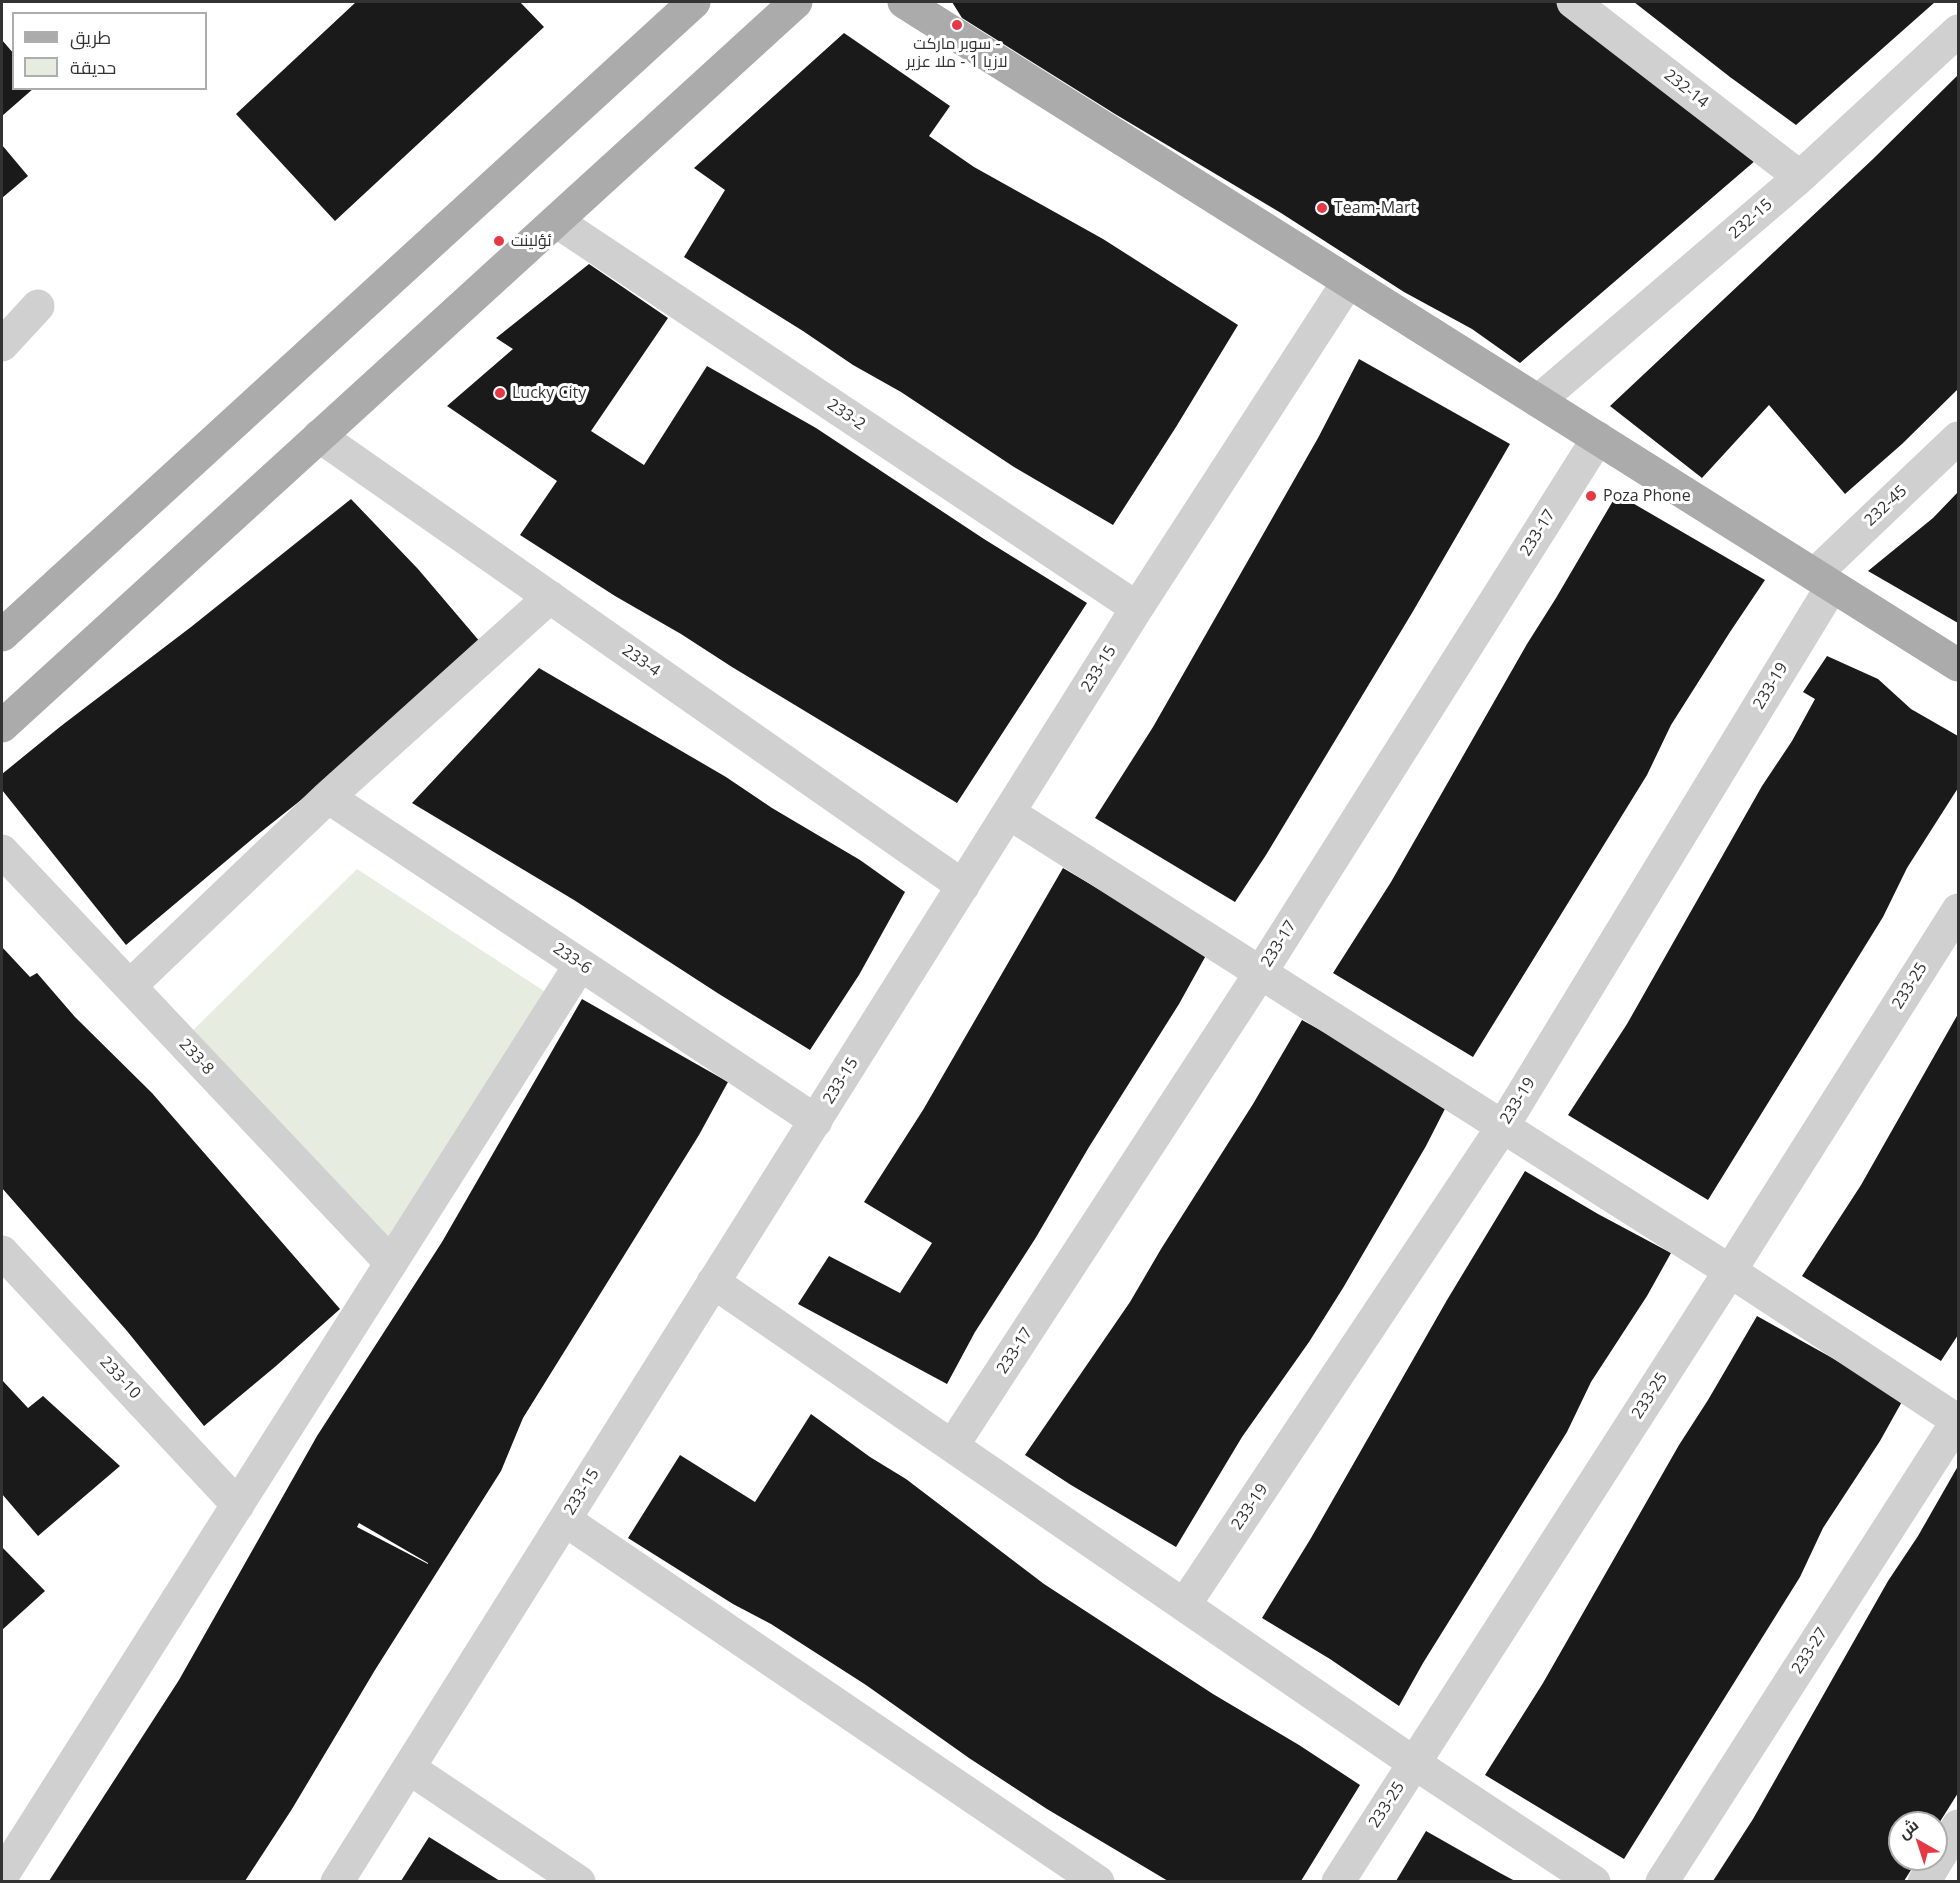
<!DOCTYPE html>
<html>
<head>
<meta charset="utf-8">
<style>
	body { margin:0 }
	#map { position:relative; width:1960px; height:1883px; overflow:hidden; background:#fff; font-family:"Open Sans",Cairo,sans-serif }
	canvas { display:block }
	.frame { position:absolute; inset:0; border:3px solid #333; pointer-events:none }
	.legend { position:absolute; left:12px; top:12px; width:195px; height:78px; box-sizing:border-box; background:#fff; border:2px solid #adadad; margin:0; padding:8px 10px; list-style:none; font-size:18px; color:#333 }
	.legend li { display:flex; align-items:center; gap:12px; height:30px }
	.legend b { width:30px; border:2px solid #adadad }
	.north { position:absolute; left:1888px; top:1811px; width:60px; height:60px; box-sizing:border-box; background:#fff; border:2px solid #adadad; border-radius:50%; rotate:321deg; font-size:16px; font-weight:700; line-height:24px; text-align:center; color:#333 }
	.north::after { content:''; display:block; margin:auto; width:21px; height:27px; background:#e63946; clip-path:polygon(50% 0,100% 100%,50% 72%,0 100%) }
</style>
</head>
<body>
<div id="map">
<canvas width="1960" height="1883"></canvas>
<div class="frame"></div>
<ul class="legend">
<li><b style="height:8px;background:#ababab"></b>طريق</li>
<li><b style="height:16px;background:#e6ecdf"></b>حديقة</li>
</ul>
<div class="north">ش</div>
</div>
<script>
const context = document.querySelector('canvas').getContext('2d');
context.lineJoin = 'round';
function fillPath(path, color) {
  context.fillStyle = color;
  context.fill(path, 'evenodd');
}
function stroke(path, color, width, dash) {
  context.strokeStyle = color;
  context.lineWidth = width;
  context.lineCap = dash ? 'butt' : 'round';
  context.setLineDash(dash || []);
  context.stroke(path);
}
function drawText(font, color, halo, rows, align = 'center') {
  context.font = font + ' "Open Sans",Cairo,sans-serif';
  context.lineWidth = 6;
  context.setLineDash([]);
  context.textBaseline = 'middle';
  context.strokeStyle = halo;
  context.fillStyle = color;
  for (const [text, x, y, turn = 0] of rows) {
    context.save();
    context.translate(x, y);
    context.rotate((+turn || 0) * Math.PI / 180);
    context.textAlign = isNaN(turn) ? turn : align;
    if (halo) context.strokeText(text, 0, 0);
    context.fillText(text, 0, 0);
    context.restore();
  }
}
fillPath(new Path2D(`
	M 357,869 L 547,993 L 384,1244 L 188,1035 Z`), '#e6ecdf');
fillPath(new Path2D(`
	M 356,2 L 520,2 L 544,27 L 335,221 L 236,114 Z
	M 952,2 L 1557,2 L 1756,160 L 1520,363 L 1472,329 L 1404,292 L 1281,213 L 1115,114 L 962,18 Z
	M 1634,2 L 1935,2 L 1796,125 L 1730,77 Z
	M 844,33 L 950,106 L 929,136 L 974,167 L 1103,239 L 1238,325 L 1176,427 L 1113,525 L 1014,467 L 901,392 L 853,365 L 803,331 L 684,257 L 725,190 L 694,168 Z
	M 2,40 L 14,54 L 14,88 L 34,88 L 2,116 Z
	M 1958,75 L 1958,389 L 1902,444 L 1845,494 L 1769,405 L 1702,478 L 1610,406 L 1873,159 Z
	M 2,145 L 28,176 L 2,198 Z
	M 589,264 L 668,318 L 591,431 L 644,465 L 707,366 L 816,428 L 984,539 L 1087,603 L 957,803 L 732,667 L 681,634 L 615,596 L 520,535 L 557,481 L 447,406 L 513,349 L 496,338 Z
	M 1359,359 L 1510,444 L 1412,613 L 1266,855 L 1235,902 L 1095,818 L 1153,727 L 1318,438 Z
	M 1958,492 L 1958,623 L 1868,571 L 1933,518 Z
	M 1617,494 L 1765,580 L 1730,632 L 1671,725 L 1647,775 L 1473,1057 L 1333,973 L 1391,882 L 1527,644 L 1556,598 Z
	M 351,499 L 418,569 L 481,643 L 330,777 L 257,835 L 126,945 L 2,790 L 2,774 L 61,726 L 191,627 Z
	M 1827,656 L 1878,679 L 1911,709 L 1958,736 L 1958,788 L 1907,868 L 1883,917 L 1708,1200 L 1568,1115 L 1627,1024 L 1762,786 L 1792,741 L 1815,699 L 1803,692 Z
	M 539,668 L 726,777 L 772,808 L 860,860 L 905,892 L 859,975 L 810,1050 L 719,994 L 574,900 L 412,803 Z
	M 1063,868 L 1134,910 L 1209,950 L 1179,1004 L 1089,1147 L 1035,1239 L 975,1332 L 947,1384 L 798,1304 L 829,1256 L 900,1293 L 932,1243 L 864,1202 L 923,1110 Z
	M 2,947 L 30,977 L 37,973 L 75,1017 L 152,1093 L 340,1309 L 276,1366 L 204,1426 L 127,1331 L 2,1188 Z
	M 582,999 L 728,1082 L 699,1135 L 523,1418 L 501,1471 L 375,1670 L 292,1809 L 245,1881 L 49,1881 L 179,1680 L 317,1436 L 442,1242 ZM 359,1523 L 428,1563 L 428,1564 L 357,1527 Z
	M 1958,1014 L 1958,1335 L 1941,1361 L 1802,1276 L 1861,1185 Z
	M 1302,1020 L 1449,1101 L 1426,1146 L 1343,1288 L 1309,1342 L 1242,1437 L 1176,1547 L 1071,1485 L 1025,1455 L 1130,1302 L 1161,1249 L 1253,1104 Z
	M 1525,1171 L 1598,1214 L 1671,1253 L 1647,1296 L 1591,1382 L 1567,1432 L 1423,1663 L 1399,1706 L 1330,1659 L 1262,1618 L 1311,1538 L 1447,1300 Z
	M 1757,1316 L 1904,1398 L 1880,1441 L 1823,1528 L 1800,1577 L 1624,1859 L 1485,1775 L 1543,1683 L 1679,1445 L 1708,1400 Z
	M 2,1380 L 28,1408 L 43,1396 L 120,1466 L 38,1536 L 2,1494 Z
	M 811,1414 L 870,1457 L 906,1479 L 1044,1584 L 1213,1694 L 1299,1745 L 1360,1785 L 1301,1881 L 1168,1881 L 1047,1809 L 969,1758 L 866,1685 L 771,1624 L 733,1604 L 628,1538 L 680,1455 L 755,1502 Z
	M 1958,1466 L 1958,1793 L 1936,1828 L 1936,1823 L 1900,1823 L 1900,1859 L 1918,1859 L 1904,1881 L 1713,1881 L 1753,1819 L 1888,1581 L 1918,1536 Z
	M 2,1547 L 45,1591 L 2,1630 Z
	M 1426,1831 L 1500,1873 L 1515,1881 L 1396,1881 Z
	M 429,1837 L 500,1881 L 401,1881 Z`), '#1a1a1a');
stroke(new Path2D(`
	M 1573,2 L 1800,177
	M 556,221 L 1137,608
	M 2,345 L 38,306
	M 1538,401 L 1800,177 L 1958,31
	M 319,436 L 963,886
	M 1814,575 L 1958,438
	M 328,797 L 816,1121
	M 1009,813 L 1730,1271 L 1958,1421
	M 2,851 L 391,1263
	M 130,986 L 328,797 L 550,597
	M 2,1252 L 238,1505
	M 713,1282 L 1414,1763 L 1594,1882
	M 953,1445 L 1261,972 L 1598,438
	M 565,1520 L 1098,1882
	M 1185,1604 L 1503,1126 L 1832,586
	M 409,1768 L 579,1882
	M 2,1876 L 580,965
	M 337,1882 L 1137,608 L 1348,282
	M 1338,1882 L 1730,1271 L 1958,910
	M 1662,1882 L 1958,1420
	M 1924,1882 L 1958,1826`), '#d0d0d0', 33);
stroke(new Path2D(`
	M 904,2 L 1958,665
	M 2,635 L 694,2
	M 2,726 L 796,2`), '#ababab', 33);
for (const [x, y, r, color] of [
	[957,25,6,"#e63946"],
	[1322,208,6,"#e63946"],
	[499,241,6,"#e63946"],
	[500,393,6,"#e63946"],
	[1591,496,6,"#e63946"]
]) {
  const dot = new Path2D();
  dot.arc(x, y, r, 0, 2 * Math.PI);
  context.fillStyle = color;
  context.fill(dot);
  stroke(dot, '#fff', 2);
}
drawText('16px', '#333', '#fff', [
	["سوبر ماركت -",957,44,"center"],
	["لازيا 1 - ملا عزير",957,62,"center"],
	["Team-Mart",1334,208],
	["ئؤلينت",511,241],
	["Lucky City",512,393],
	["Poza Phone",1603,496]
], 'left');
drawText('16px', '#333', '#fff', [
	["232-14",1686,89,38],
	["232-15",1751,219,-41],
	["233-2",846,415,34],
	["232-45",1886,506,-43],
	["233-17",1538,533,-58],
	["233-4",641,661,35],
	["233-15",1099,669,-58],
	["233-19",1771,686,-59],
	["233-17",1279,944,-58],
	["233-6",572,959,34],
	["233-25",1910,986,-58],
	["233-8",196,1057,47],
	["233-15",841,1081,-58],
	["233-19",1518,1101,-58],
	["233-17",1015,1351,-57],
	["233-10",120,1378,47],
	["233-25",1650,1396,-57],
	["233-15",582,1492,-58],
	["233-19",1250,1507,-56],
	["233-27",1810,1651,-57],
	["233-25",1387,1805,-57]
]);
</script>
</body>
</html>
